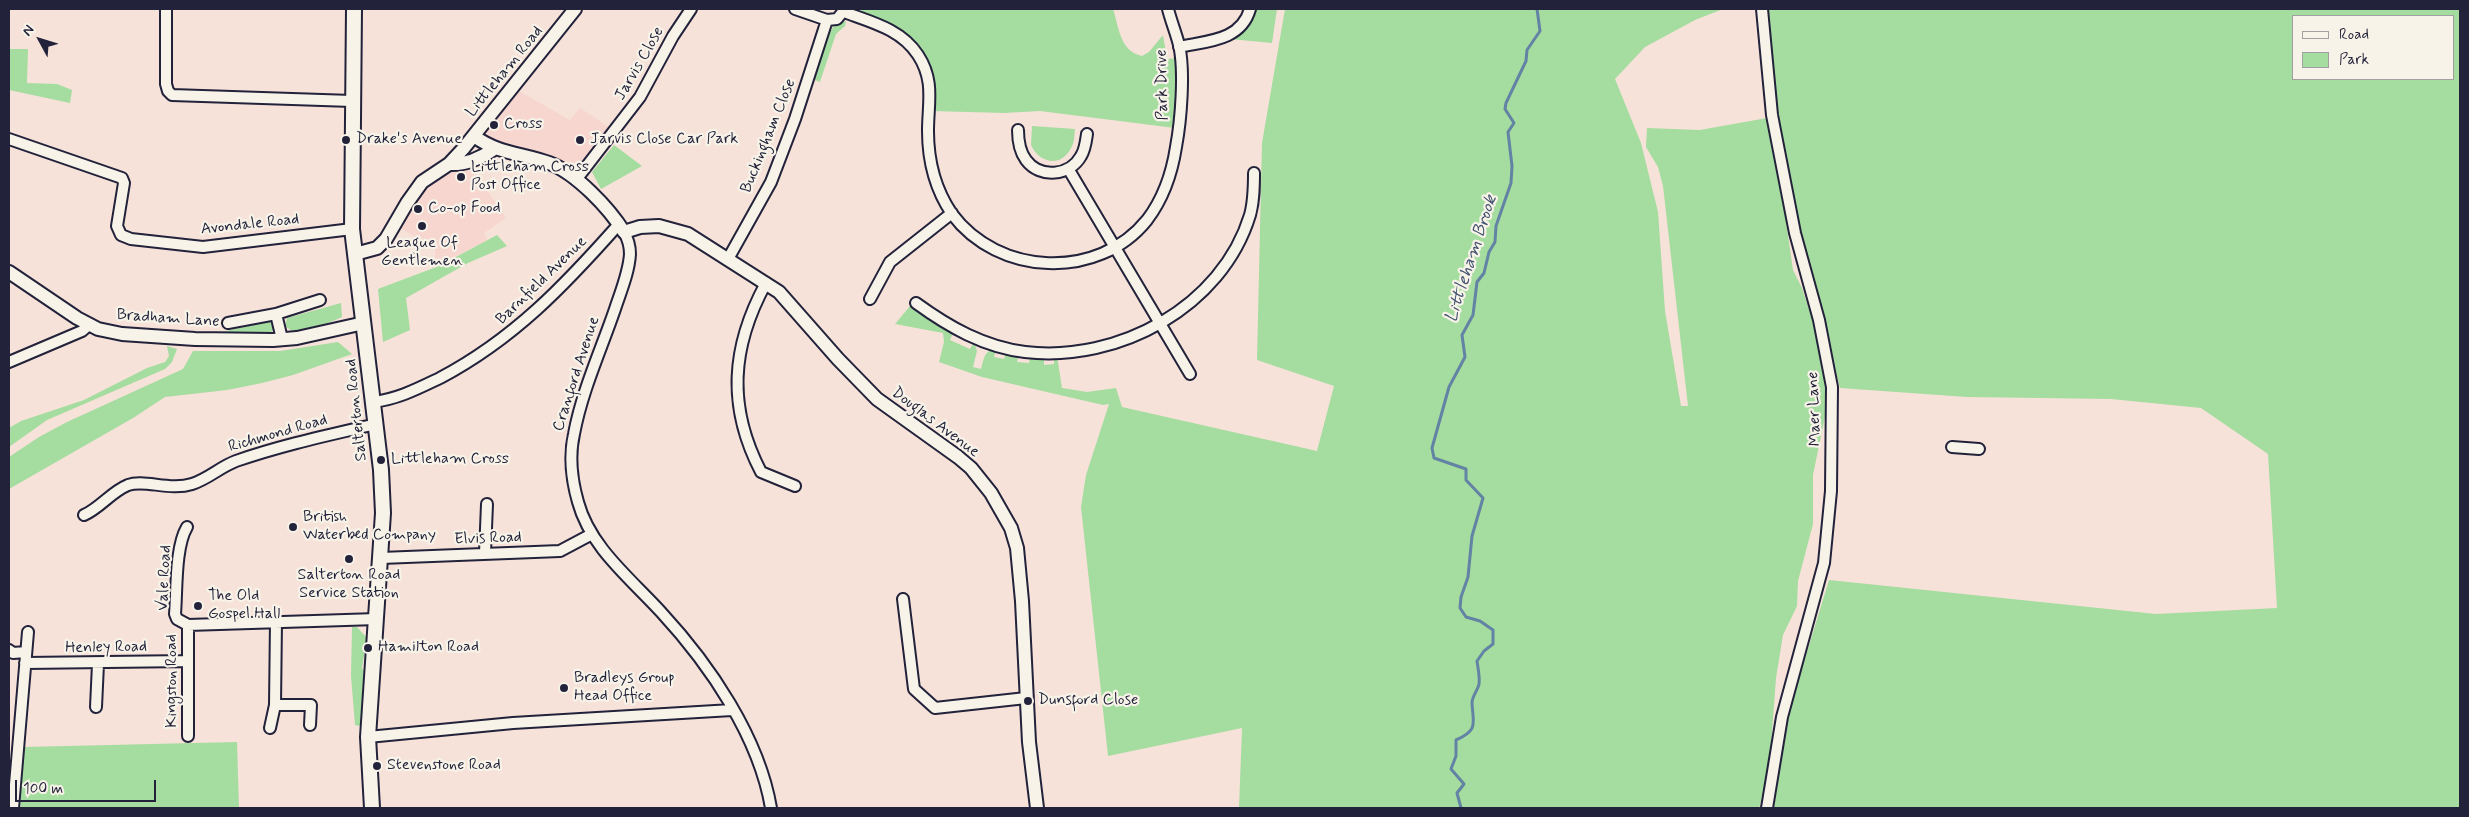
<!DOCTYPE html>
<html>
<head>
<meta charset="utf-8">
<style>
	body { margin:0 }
	#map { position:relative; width:2469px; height:817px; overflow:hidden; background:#f6e2d9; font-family:Mynerve,sans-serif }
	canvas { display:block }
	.frame { position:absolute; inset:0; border:10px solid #22223b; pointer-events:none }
	.legend { position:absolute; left:2292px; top:15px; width:162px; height:65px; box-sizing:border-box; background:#f7f3e8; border:1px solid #a29fa3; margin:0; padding:6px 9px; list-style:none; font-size:15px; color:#22223b }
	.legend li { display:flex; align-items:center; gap:10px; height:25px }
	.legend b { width:25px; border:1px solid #a29fa3 }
	.north { position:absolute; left:15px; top:15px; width:50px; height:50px; -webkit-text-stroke:4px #f7f3e8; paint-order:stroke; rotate:309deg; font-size:14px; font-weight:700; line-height:20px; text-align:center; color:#22223b }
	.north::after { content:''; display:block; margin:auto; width:18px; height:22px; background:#22223b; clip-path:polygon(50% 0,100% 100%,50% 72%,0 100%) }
	.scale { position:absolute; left:15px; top:780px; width:141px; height:22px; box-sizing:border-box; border:2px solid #22223b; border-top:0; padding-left:6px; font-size:15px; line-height:18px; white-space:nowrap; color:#22223b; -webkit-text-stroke:4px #f7f3e8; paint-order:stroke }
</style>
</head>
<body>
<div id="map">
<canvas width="2469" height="817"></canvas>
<div class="frame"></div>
<ul class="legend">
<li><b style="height:6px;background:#f7f3e8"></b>Road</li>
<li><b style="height:14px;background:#a5dc9f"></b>Park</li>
</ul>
<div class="north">N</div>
<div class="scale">100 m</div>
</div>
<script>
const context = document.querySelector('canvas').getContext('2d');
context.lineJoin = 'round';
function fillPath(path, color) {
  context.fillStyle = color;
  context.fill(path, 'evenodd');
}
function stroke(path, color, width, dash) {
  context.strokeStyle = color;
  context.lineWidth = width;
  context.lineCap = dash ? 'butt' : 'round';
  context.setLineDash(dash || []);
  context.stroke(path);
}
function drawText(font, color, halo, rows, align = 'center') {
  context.font = font + ' Mynerve,sans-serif';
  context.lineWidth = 4.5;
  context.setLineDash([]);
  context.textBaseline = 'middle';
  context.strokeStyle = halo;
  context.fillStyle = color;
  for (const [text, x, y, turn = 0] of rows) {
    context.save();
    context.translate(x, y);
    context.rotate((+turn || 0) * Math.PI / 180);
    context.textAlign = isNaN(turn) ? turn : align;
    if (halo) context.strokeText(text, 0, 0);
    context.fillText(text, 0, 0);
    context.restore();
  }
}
fillPath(new Path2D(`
	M 517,90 L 570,120 L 580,108 L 612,129 L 575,173 L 489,142 L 485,132 Z
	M 470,165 L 506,218 L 484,233 L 487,240 L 439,265 L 435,259 L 435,250 L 399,227 L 419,195 L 446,175 Z`), '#f6d6cf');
fillPath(new Path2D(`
	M 862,9 L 1113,9 C 1119,26 1119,51 1142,56 L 1149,52 L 1163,35 L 1167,59 L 1176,58 L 1187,50 L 1186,126 L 1175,128 L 1040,111 L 1004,113 L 932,111 C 933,102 936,92 935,84 C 932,43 894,25 861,13 Z
	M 1253,9 L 1277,9 L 1272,43 L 1230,39 C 1243,31 1251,24 1253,9 Z
	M 1285,9 L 1723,9 L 1695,20 L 1645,47 L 1615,79 L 1641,143 L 1658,212 L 1665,311 L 1681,406 L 1688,406 L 1663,186 L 1658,167 L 1646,147 L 1647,128 L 1700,130 L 1767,118 L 1786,198 L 1783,200 L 1793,270 L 1802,288 L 1819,340 L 1828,402 L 1813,475 L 1813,524 L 1798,581 L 1797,606 L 1783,635 L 1776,678 L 1769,772 L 1759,808 L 1239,808 L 1242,728 L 1108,756 L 1081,507 L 1086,475 L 1109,404 L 1103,405 L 982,377 L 939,362 L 944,342 L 943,333 L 895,324 L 910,306 L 936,325 L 938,324 L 953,333 L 950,340 L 970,349 L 974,342 L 977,351 L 973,367 L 981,369 C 984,359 984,350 996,349 L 994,357 L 1004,359 L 1006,352 L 1019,354 L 1017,362 L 1029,363 L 1030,355 L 1044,356 L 1044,365 L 1054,364 L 1054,357 L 1057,356 L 1062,388 L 1087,392 L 1116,388 L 1122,407 L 1317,451 L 1334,386 L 1257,360 L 1262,143 Z
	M 1761,9 L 2460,9 L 2460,808 L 1774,808 L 1788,714 L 1829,580 L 2156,614 L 2277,608 L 2268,454 L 2201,408 L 2111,399 L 1967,397 L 1840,388 L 1798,233 L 1775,112 ZM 2293,16 L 2453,16 L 2453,79 L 2293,79 Z
	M 846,21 L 845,26 L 836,34 L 820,82 L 812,79 L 828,31 L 831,31 L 833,27 Z
	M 9,49 L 28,49 L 27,83 L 57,84 L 72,90 L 70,103 L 9,90 Z
	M 1032,126 L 1075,129 C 1074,135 1075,142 1071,148 C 1061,168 1039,163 1031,145 Z
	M 614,145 L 642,166 L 601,189 L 592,172 Z
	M 497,235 L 507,246 L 468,263 L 406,298 L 410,330 L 383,342 L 378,289 L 439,266 Z
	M 341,303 L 342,317 C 327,324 309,330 292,331 L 285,326 L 287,318 Z
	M 271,321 L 274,324 L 273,330 L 269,334 L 197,334 L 226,331 Z
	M 338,342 L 352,354 L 293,375 L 262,383 L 227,390 L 165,397 L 133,418 L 9,489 L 9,457 L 39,437 L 67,422 L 183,369 L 193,351 L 280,351 Z
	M 167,346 L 177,349 L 172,362 L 165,369 L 47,420 L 9,447 L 9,428 L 21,421 L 84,400 L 147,368 L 165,362 L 169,356 Z
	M 352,627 L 357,627 L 367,638 L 362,668 L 364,671 L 360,726 L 355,725 L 351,676 Z
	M 237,742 L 239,808 L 20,808 L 24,747 Z`), '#a5dc9f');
stroke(new Path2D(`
	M 1461,808 L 1457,793 L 1464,784 L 1451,769 L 1456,756 L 1456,740 C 1479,730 1473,723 1472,703 C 1472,696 1478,690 1479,684 C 1480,677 1478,668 1477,661 L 1484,651 L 1493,644 L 1493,630 L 1480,621 L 1466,617 L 1460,608 L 1461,597 L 1468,577 L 1472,536 L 1483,498 L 1466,480 L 1466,469 L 1434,458 L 1432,448 L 1449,387 L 1465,357 L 1462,335 L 1473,315 L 1477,282 L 1484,273 L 1489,252 L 1495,242 L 1496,226 L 1511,183 L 1512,166 L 1508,132 L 1514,123 L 1505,109 L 1506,103 L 1526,61 L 1527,50 L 1540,31 L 1537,9`), '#6383a5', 3);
const minor = new Path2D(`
	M 166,9 L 166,84 L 168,91 L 172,95 L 352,101
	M 795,9 L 827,20 L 837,19 L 845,9
	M 1762,9 L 1772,115 L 1795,233 L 1819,320 L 1832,387 L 1831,491 L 1824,563 L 1782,717 L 1767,808
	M 844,12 C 871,22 901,29 918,55 C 935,81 928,103 928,131 C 928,161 935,189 952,214 C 998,276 1098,281 1147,220 C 1163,199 1172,173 1176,147 C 1181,120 1185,71 1179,45 C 1176,33 1171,21 1168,9
	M 1179,47 C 1207,41 1241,41 1250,9
	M 1018,130 C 1018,140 1020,152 1026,160 C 1040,179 1070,176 1081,156 C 1085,150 1086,141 1087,134
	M 9,139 L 122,178 L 124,183 L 117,226 L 121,235 L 131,239 L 203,247 L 352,229
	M 1069,170 L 1190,374
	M 576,180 L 640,97 L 673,36 L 691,9
	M 624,232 C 628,239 630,246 630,254 C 629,272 621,291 615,309 C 601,350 582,391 574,434 C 569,456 572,481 578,502 C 590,547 631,579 661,612 C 710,665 759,737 771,808
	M 728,259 L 771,182 L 795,119 L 827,20
	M 766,283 C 731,347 727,407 761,472 L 795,486
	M 870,299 L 890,262 L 952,213
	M 916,303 C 949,327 984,347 1025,352 C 1118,363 1222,307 1250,215 C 1254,201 1254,187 1254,173
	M 276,314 L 282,339
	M 228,323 L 276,314 L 320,300
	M 9,362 L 82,331 L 89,325
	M 373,402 C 398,399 417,389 440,378 C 514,339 565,285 619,224
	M 1952,447 L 1979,449
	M 84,515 C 100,508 111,492 128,485 C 144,479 170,491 192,484 C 208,479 220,467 236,461 C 282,445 329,435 376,424
	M 187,527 C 175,547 177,590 175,614 L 177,619 L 188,625 L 377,619
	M 485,553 L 487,504
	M 381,558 L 560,551 L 592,534
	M 903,599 L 914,689 L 935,708 L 1026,698
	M 9,650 L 13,653 L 26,652
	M 25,663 L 188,661
	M 275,705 L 311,705 L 310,725
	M 96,707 L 98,664
	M 270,728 L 275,705 L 276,621
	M 188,736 L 188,625
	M 368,737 L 513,723 L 732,710
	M 13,808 L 28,632`);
const tertiary = new Path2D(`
	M 474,136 C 498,154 522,153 549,163 C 576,173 609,208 624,232 L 640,227 L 659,226 L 688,234 L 779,292 L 838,359 L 877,399 L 958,457 L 971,468 L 991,493 L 1011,528 L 1017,548 L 1022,601 L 1029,742 L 1037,808
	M 449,164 C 464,165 481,158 494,149
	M 355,254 L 377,248 L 386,239 L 407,203 L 422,182 L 449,164 L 463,149 L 575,9
	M 9,272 L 77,318 L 98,329 L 122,334 L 195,339 L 273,340 L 297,338 L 364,323`);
const secondary = new Path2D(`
	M 354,9 L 352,229 L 381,470 L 383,513 L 368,737 L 372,808`);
stroke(minor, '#22223b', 14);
stroke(tertiary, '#22223b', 16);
stroke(secondary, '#22223b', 18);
stroke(minor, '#f7f3e8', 10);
stroke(tertiary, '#f7f3e8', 12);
stroke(secondary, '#f7f3e8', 14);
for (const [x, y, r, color] of [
	[494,125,5,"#22223b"],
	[346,140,5,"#22223b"],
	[580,140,5,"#22223b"],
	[461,177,5,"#22223b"],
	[418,209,5,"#22223b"],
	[422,226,5,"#22223b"],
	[381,460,5,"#22223b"],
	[293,527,5,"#22223b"],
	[349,559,5,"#22223b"],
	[198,606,5,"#22223b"],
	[368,648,5,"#22223b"],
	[564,688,5,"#22223b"],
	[1028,701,5,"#22223b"],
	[377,766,5,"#22223b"]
]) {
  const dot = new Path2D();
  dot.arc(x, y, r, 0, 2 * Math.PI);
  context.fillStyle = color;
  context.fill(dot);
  stroke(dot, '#f7f3e8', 2);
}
drawText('16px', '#22223b', '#f7f3e8', [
	["Jarvis Close",640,64,-60],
	["Littleham Road",505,72,-51],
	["Park Drive",1163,85,-91],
	["Buckingham Close",769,136,-68],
	["Avondale Road",250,225,-6],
	["Barnfield Avenue",542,281,-44],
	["Bradham Lane",168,319,4],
	["Cranford Avenue",577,374,-72],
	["Maer Lane",1815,409,-92],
	["Salterton Road",357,410,-96],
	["Douglas Avenue",935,423,37],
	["Richmond Road",278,434,-16],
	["Elvis Road",488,539,-2],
	["Vale Road",165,578,-87],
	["Henley Road",106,648,-1],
	["Kingston Road",173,681,-90]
]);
drawText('16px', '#22223b', '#f7f3e8', [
	["Cross",504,125],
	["Drake's Avenue",356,140],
	["Jarvis Close Car Park",590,140],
	["Littleham Cross",471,168],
	["Post Office",471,186],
	["Co-op Food",428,209],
	["League Of",422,244,"center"],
	["Gentlemen",422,262,"center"],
	["Littleham Cross",391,460],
	["British",303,518],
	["Waterbed Company",303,536],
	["Salterton Road",349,576,"center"],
	["Service Station",349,594,"center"],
	["The Old",208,597],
	["Gospel Hall",208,615],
	["Hamilton Road",378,648],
	["Bradleys Group",574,679],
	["Head Office",574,697],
	["Dunsford Close",1038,701],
	["Stevenstone Road",387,766]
], 'left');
drawText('italic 18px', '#425270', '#f7f3e8', [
	["Littleham Brook",1472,259,-72]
]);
</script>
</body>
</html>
